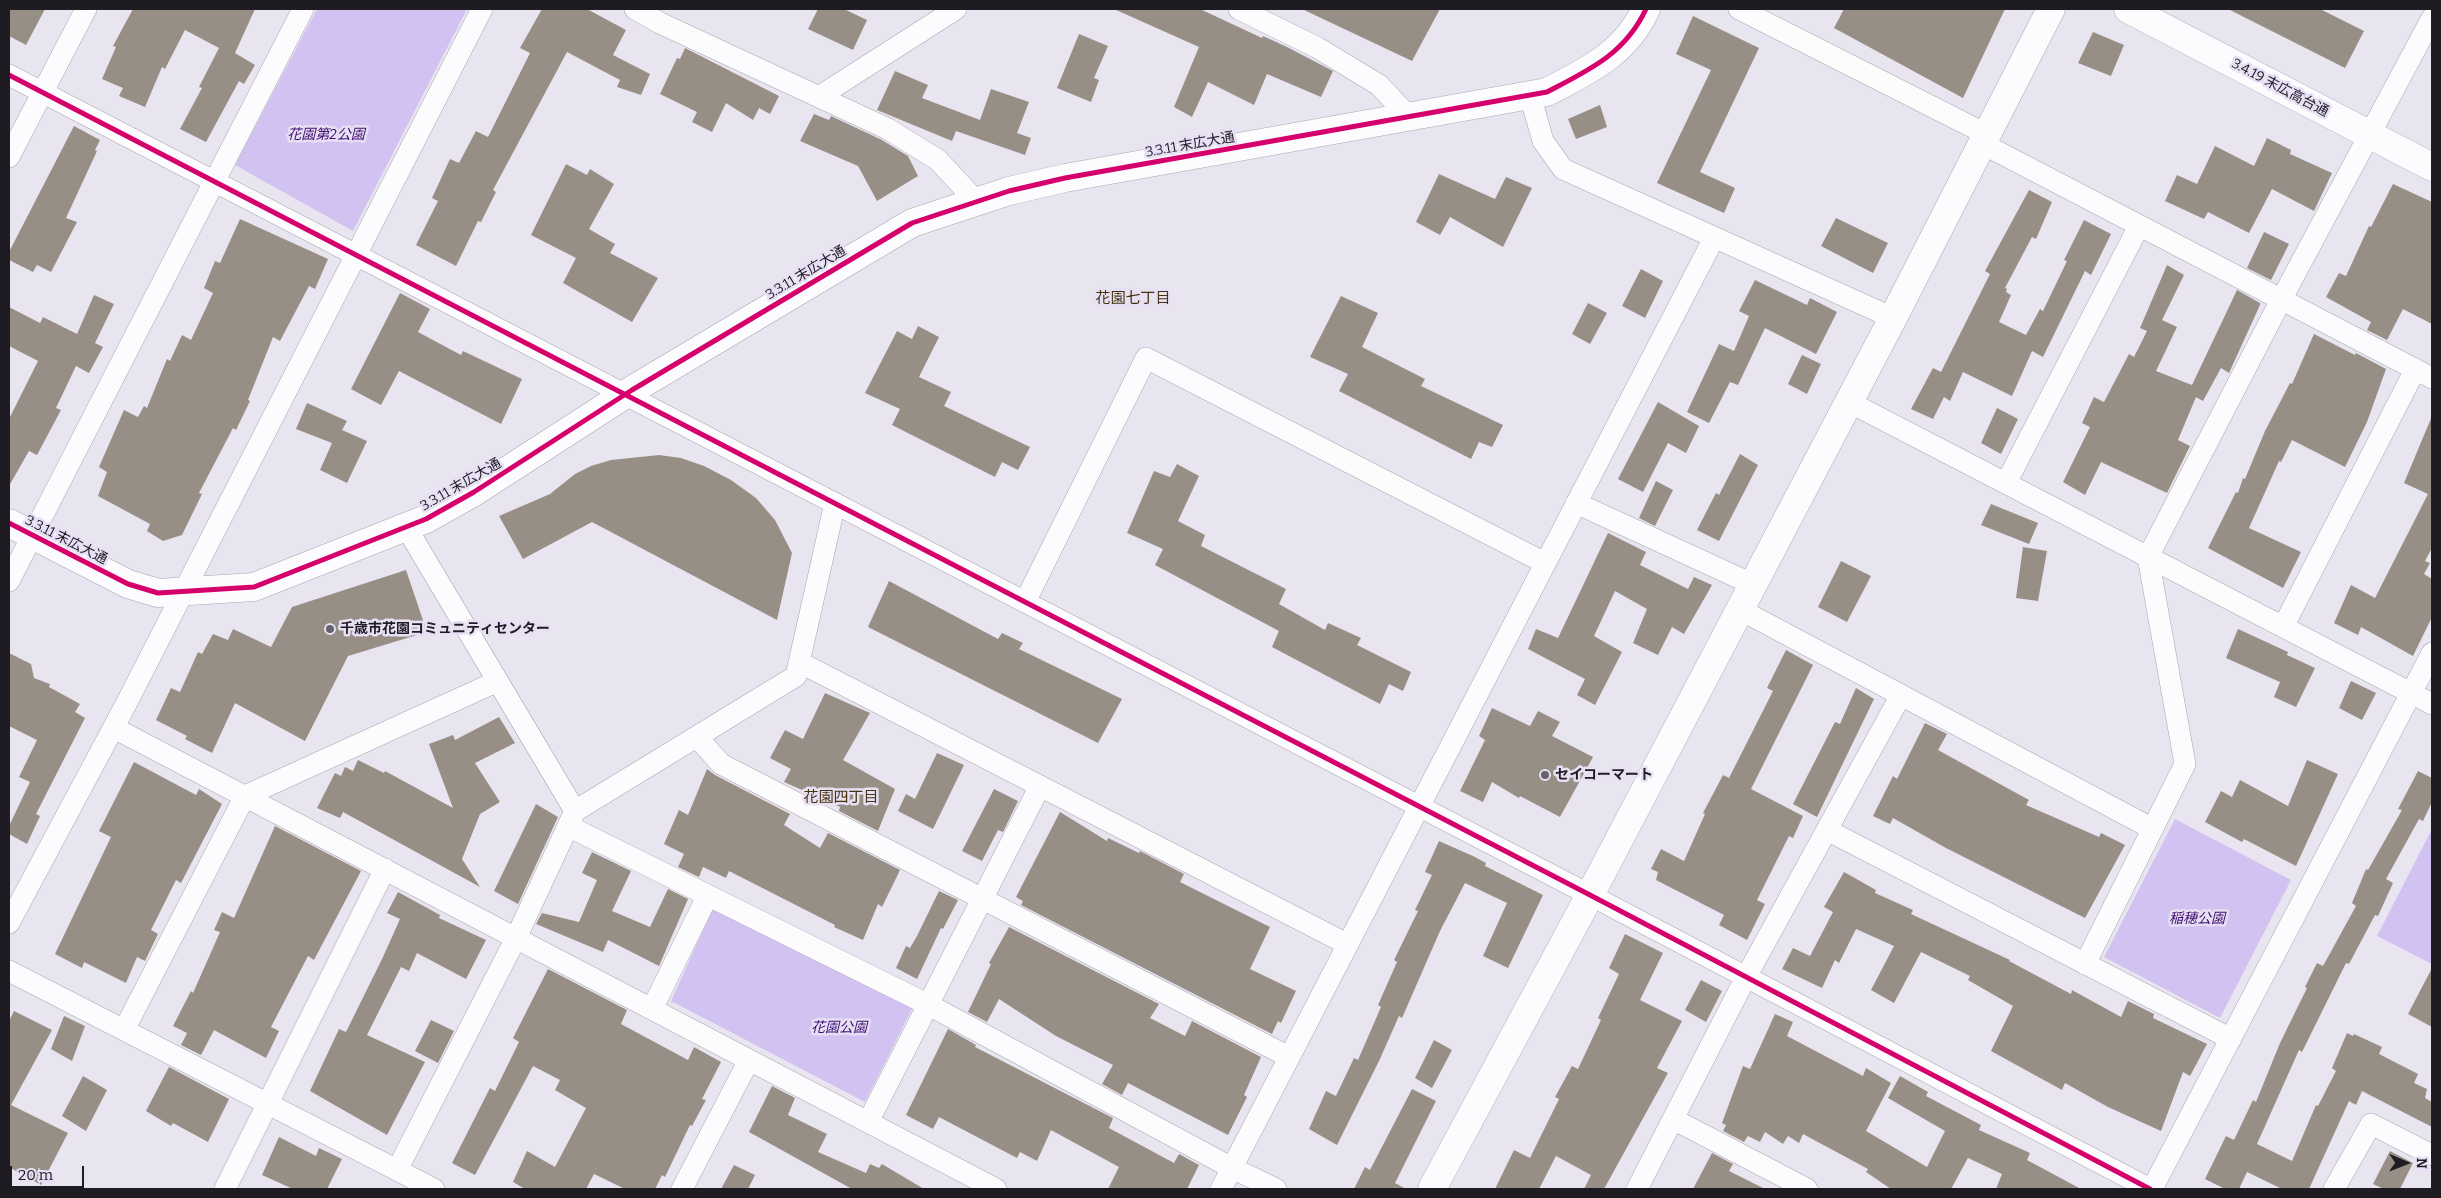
<!DOCTYPE html>
<html>
<head>
<meta charset="utf-8">
<style>
	body { margin:0 }
	#map { position:relative; width:2441px; height:1198px; overflow:hidden; background:#e8e5f0; font-family:Bitter,serif }
	canvas { display:block }
	.frame { position:absolute; inset:0; border:10px solid #1e1b23; pointer-events:none }
	.north { position:absolute; left:2381px; top:1138px; width:50px; height:50px; -webkit-text-stroke:4px #e7e0f5; paint-order:stroke; rotate:91deg; font-size:14px; font-weight:700; line-height:20px; text-align:center; color:#1e1b23 }
	.north::after { content:''; display:block; margin:auto; width:18px; height:22px; background:#1e1b23; clip-path:polygon(50% 0,100% 100%,50% 72%,0 100%) }
	.scale { position:absolute; left:10px; top:1166px; width:74px; height:22px; box-sizing:border-box; border:2px solid #1e1b23; border-top:0; padding-left:6px; font-size:15px; line-height:18px; white-space:nowrap; color:#1e1b23; -webkit-text-stroke:4px #e7e0f5; paint-order:stroke }
</style>
</head>
<body>
<div id="map">
<canvas width="2441" height="1198"></canvas>
<div class="frame"></div>
<div class="north">N</div>
<div class="scale">20 m</div>
</div>
<script>
const context = document.querySelector('canvas').getContext('2d');
context.lineJoin = 'round';
function fillPath(path, color) {
  context.fillStyle = color;
  context.fill(path, 'evenodd');
}
function stroke(path, color, width, dash) {
  context.strokeStyle = color;
  context.lineWidth = width;
  context.lineCap = dash ? 'butt' : 'round';
  context.setLineDash(dash || []);
  context.stroke(path);
}
function drawText(font, color, halo, rows, align = 'center') {
  context.font = font + ' Bitter,"Noto Sans JP",serif';
  context.lineWidth = 5;
  context.setLineDash([]);
  context.textBaseline = 'middle';
  context.strokeStyle = halo;
  context.fillStyle = color;
  for (const [text, x, y, turn = 0] of rows) {
    context.save();
    context.translate(x, y);
    context.rotate((+turn || 0) * Math.PI / 180);
    context.textAlign = isNaN(turn) ? turn : align;
    if (halo) context.strokeText(text, 0, 0);
    context.fillText(text, 0, 0);
    context.restore();
  }
}
fillPath(new Path2D(`
	M 317,9 L 467,9 L 353,231 L 235,165 Z
	M 2175,819 L 2291,880 L 2220,1018 L 2104,957 Z
	M 2432,829 L 2432,964 L 2377,936 Z
	M 714,906 L 914,1005 L 865,1102 L 671,1001 Z`), '#d1c2f1');
fillPath(new Path2D(`
	M 9,9 L 45,9 L 26,45 L 9,36 Z
	M 133,9 L 255,9 L 235,53 L 255,65 L 244,84 L 239,81 L 206,142 L 180,129 L 202,88 L 199,87 L 219,48 L 185,30 L 165,69 L 162,67 L 145,107 L 119,96 L 123,88 L 102,79 L 116,47 L 113,46 Z
	M 542,9 L 587,9 L 626,30 L 613,55 L 650,74 L 641,95 L 617,87 L 620,80 L 567,52 L 493,190 L 496,192 L 481,222 L 478,221 L 456,266 L 416,245 L 438,201 L 432,198 L 450,159 L 459,163 L 476,131 L 488,137 L 530,53 L 520,48 Z
	M 818,9 L 844,9 L 867,20 L 853,50 L 808,29 Z
	M 1114,9 L 1200,9 L 1262,38 L 1263,36 L 1287,47 L 1333,71 L 1321,97 L 1267,74 L 1254,105 L 1208,82 L 1192,117 L 1174,107 L 1199,47 Z
	M 1302,9 L 1440,9 L 1412,61 Z
	M 1844,9 L 2005,9 L 1963,98 L 1834,28 Z
	M 2228,9 L 2320,9 L 2364,31 L 2345,68 Z
	M 1693,16 L 1759,48 L 1700,172 L 1735,188 L 1724,213 L 1657,183 L 1711,70 L 1676,54 Z
	M 2093,32 L 2124,45 L 2111,76 L 2078,63 Z
	M 1079,34 L 1108,46 L 1094,78 L 1099,80 L 1091,102 L 1057,88 Z
	M 685,48 L 779,96 L 770,114 L 759,108 L 753,120 L 726,103 L 712,132 L 692,122 L 697,112 L 660,94 L 677,58 L 680,59 Z
	M 895,71 L 928,85 L 922,98 L 980,120 L 991,89 L 1029,102 L 1017,133 L 1031,138 L 1025,155 L 956,131 L 952,141 L 877,110 Z
	M 1600,105 L 1607,127 L 1576,139 L 1568,119 Z
	M 814,114 L 829,120 L 831,116 L 882,140 L 908,156 L 918,176 L 877,201 L 858,166 L 800,141 Z
	M 74,126 L 100,140 L 95,150 L 97,151 L 66,218 L 77,222 L 51,272 L 37,265 L 33,272 L 9,260 L 9,252 Z
	M 2267,138 L 2291,150 L 2290,154 L 2332,173 L 2314,211 L 2272,189 L 2249,233 L 2208,212 L 2204,219 L 2165,201 L 2177,175 L 2197,184 L 2215,146 L 2254,166 Z
	M 566,164 L 587,175 L 590,169 L 614,184 L 589,229 L 615,244 L 610,253 L 658,278 L 632,322 L 563,283 L 576,258 L 531,235 Z
	M 1439,174 L 1495,199 L 1506,177 L 1532,188 L 1503,247 L 1450,217 L 1440,235 L 1416,222 Z
	M 2393,184 L 2432,202 L 2432,324 L 2403,309 L 2387,340 L 2367,330 L 2371,322 L 2326,297 L 2339,273 L 2346,276 L 2369,226 L 2371,227 Z
	M 2029,190 L 2052,202 L 2036,239 L 2032,237 L 2005,288 L 2007,289 L 2006,292 L 2011,295 L 1999,322 L 2026,335 L 2040,309 L 2043,311 L 2067,261 L 2064,260 L 2084,220 L 2111,234 L 2091,275 L 2085,271 L 2043,357 L 2032,351 L 2012,396 L 1963,372 L 1950,401 L 1944,397 L 1933,419 L 1911,409 L 1933,368 L 1941,372 L 1990,274 L 1985,271 Z
	M 1836,218 L 1888,243 L 1873,273 L 1821,246 Z
	M 240,219 L 328,259 L 315,289 L 309,286 L 280,341 L 273,337 L 248,400 L 250,401 L 236,430 L 233,428 L 199,493 L 202,494 L 182,535 L 163,541 L 147,531 L 150,524 L 98,496 L 107,472 L 99,467 L 124,410 L 138,417 L 144,406 L 147,408 L 167,359 L 170,361 L 182,335 L 191,340 L 213,293 L 204,288 L 215,261 L 220,263 Z
	M 2264,232 L 2289,244 L 2271,280 L 2247,268 Z
	M 2167,265 L 2184,275 L 2162,320 L 2177,327 L 2156,371 L 2192,385 L 2237,290 L 2260,303 L 2260,305 L 2229,373 L 2221,368 L 2203,401 L 2196,397 L 2178,440 L 2190,446 L 2167,493 L 2101,462 L 2085,495 L 2063,482 L 2090,427 L 2082,423 L 2094,397 L 2104,402 L 2129,354 L 2134,357 L 2147,331 L 2140,328 Z
	M 1641,269 L 1663,281 L 1645,318 L 1622,306 Z
	M 1755,280 L 1807,305 L 1810,298 L 1837,312 L 1816,354 L 1765,328 L 1738,385 L 1730,382 L 1709,423 L 1687,412 L 1719,344 L 1734,351 L 1749,316 L 1739,311 Z
	M 400,293 L 430,309 L 418,332 L 461,355 L 463,351 L 522,379 L 501,424 L 399,371 L 381,405 L 351,389 Z
	M 94,295 L 114,304 L 95,343 L 103,347 L 89,373 L 76,366 L 56,408 L 61,410 L 37,455 L 29,451 L 9,486 L 9,419 L 38,361 L 9,346 L 9,307 L 40,323 L 43,317 L 77,334 Z
	M 1341,296 L 1378,313 L 1362,347 L 1425,379 L 1421,386 L 1503,425 L 1492,447 L 1479,442 L 1471,459 L 1339,391 L 1348,374 L 1310,357 Z
	M 1588,303 L 1607,313 L 1590,344 L 1572,334 Z
	M 918,326 L 939,337 L 919,377 L 951,392 L 944,406 L 1030,447 L 1018,470 L 1002,462 L 995,477 L 892,425 L 900,409 L 865,393 L 897,331 L 912,339 Z
	M 2314,334 L 2355,355 L 2356,353 L 2386,369 L 2367,422 L 2345,467 L 2292,440 L 2281,462 L 2279,461 L 2249,528 L 2301,552 L 2283,588 L 2208,548 L 2236,492 L 2238,493 L 2243,478 L 2245,479 L 2265,431 L 2290,383 L 2292,384 Z
	M 1802,355 L 1821,364 L 1807,394 L 1788,384 Z
	M 1658,402 L 1699,426 L 1686,453 L 1668,443 L 1643,492 L 1618,479 Z
	M 307,403 L 347,421 L 342,430 L 367,441 L 347,483 L 320,470 L 332,443 L 296,429 Z
	M 1997,408 L 2018,419 L 2001,454 L 1981,443 Z
	M 2432,416 L 2432,548 L 2425,561 L 2430,563 L 2424,574 L 2432,579 L 2432,617 L 2413,656 L 2361,627 L 2358,635 L 2334,623 L 2351,585 L 2375,598 L 2428,494 L 2404,483 Z
	M 1740,454 L 1758,465 L 1719,541 L 1697,530 L 1716,493 L 1719,495 Z
	M 659,455 L 681,458 L 704,466 L 731,480 L 756,498 L 775,520 L 792,553 L 777,620 L 592,522 L 523,559 L 499,516 L 550,494 L 575,474 L 591,466 L 611,460 Z
	M 1177,464 L 1199,476 L 1178,521 L 1205,535 L 1201,546 L 1286,589 L 1279,604 L 1325,630 L 1328,623 L 1361,638 L 1357,645 L 1411,672 L 1403,691 L 1389,684 L 1380,704 L 1272,647 L 1279,631 L 1155,565 L 1163,549 L 1127,533 L 1154,471 L 1170,477 Z
	M 1656,481 L 1673,490 L 1655,526 L 1639,518 Z
	M 1991,504 L 2038,523 L 2029,544 L 1981,525 Z
	M 1608,533 L 1646,552 L 1640,565 L 1688,589 L 1694,577 L 1712,585 L 1684,634 L 1672,627 L 1658,655 L 1633,643 L 1647,609 L 1615,591 L 1594,636 L 1622,652 L 1595,705 L 1577,695 L 1585,679 L 1528,649 L 1536,629 L 1558,638 Z
	M 2023,547 L 2047,551 L 2038,601 L 2016,598 Z
	M 1841,561 L 1871,576 L 1847,622 L 1818,607 Z
	M 406,570 L 427,632 L 348,656 L 305,741 L 235,703 L 212,753 L 185,739 L 187,736 L 156,720 L 171,688 L 180,692 L 198,652 L 202,654 L 213,634 L 228,640 L 233,629 L 271,647 L 292,607 Z
	M 889,581 L 998,639 L 1002,633 L 1023,643 L 1019,649 L 1122,699 L 1098,743 L 868,627 Z
	M 2238,629 L 2288,652 L 2287,655 L 2315,668 L 2296,707 L 2274,697 L 2280,682 L 2226,658 Z
	M 1786,650 L 1813,665 L 1751,789 L 1803,816 L 1793,838 L 1789,836 L 1757,900 L 1765,904 L 1747,940 L 1719,925 L 1724,915 L 1656,880 L 1658,872 L 1651,869 L 1661,849 L 1684,861 L 1705,814 L 1703,813 L 1723,775 L 1729,778 L 1773,691 L 1767,688 Z
	M 9,653 L 31,664 L 34,678 L 50,684 L 49,687 L 80,704 L 75,712 L 85,718 L 36,814 L 40,816 L 27,844 L 9,834 L 9,826 L 30,782 L 19,777 L 37,740 L 9,726 Z
	M 2351,681 L 2376,693 L 2362,720 L 2339,708 Z
	M 1856,688 L 1874,699 L 1817,817 L 1793,804 L 1835,722 L 1840,724 Z
	M 825,693 L 870,713 L 843,760 L 895,789 L 878,831 L 839,811 L 840,807 L 784,782 L 791,769 L 770,758 L 785,730 L 803,739 Z
	M 1492,708 L 1530,726 L 1538,711 L 1560,722 L 1552,736 L 1593,757 L 1560,817 L 1520,796 L 1519,798 L 1492,782 L 1483,802 L 1460,791 L 1485,740 L 1479,736 Z
	M 499,717 L 515,743 L 475,763 L 500,802 L 480,814 L 462,859 L 480,887 L 343,812 L 340,818 L 317,808 L 335,773 L 341,776 L 345,767 L 353,771 L 358,760 L 384,773 L 385,771 L 453,808 L 429,744 L 453,735 L 455,740 Z
	M 1925,723 L 1947,734 L 1938,750 L 2029,800 L 2026,805 L 2099,837 L 2101,833 L 2125,845 L 2085,918 L 1946,848 L 1893,818 L 1890,824 L 1873,816 L 1893,776 L 1897,779 Z
	M 937,753 L 964,765 L 933,829 L 898,811 L 906,794 L 915,799 Z
	M 2307,760 L 2338,774 L 2296,866 L 2244,839 L 2242,842 L 2205,822 L 2221,791 L 2232,797 L 2240,780 L 2288,806 Z
	M 134,762 L 196,795 L 199,789 L 222,804 L 181,883 L 176,880 L 151,930 L 158,934 L 145,961 L 137,957 L 126,983 L 84,962 L 82,968 L 55,954 L 111,837 L 99,831 Z
	M 707,769 L 715,775 L 790,814 L 784,825 L 820,848 L 828,833 L 900,870 L 882,907 L 878,904 L 863,940 L 834,927 L 835,925 L 729,871 L 726,878 L 703,867 L 699,877 L 678,867 L 684,854 L 664,844 L 679,810 L 688,815 Z
	M 2418,771 L 2432,778 L 2432,802 L 2423,821 L 2419,819 L 2386,879 L 2393,883 L 2378,916 L 2375,915 L 2349,964 L 2346,963 L 2302,1052 L 2299,1050 L 2257,1144 L 2292,1161 L 2316,1105 L 2318,1106 L 2336,1071 L 2332,1068 L 2347,1033 L 2353,1036 L 2354,1034 L 2382,1047 L 2379,1054 L 2418,1074 L 2414,1083 L 2427,1089 L 2425,1098 L 2432,1102 L 2432,1127 L 2362,1091 L 2356,1105 L 2349,1101 L 2309,1189 L 2282,1189 L 2247,1172 L 2239,1189 L 2225,1189 L 2205,1179 L 2226,1136 L 2234,1140 L 2253,1100 L 2256,1102 L 2280,1043 L 2307,988 L 2305,987 L 2317,963 L 2323,966 L 2356,906 L 2352,903 L 2366,869 L 2368,870 L 2402,810 L 2398,809 Z
	M 994,789 L 1018,801 L 1003,832 L 998,830 L 982,861 L 962,851 Z
	M 536,804 L 558,817 L 518,904 L 494,891 Z
	M 1060,812 L 1107,841 L 1108,838 L 1139,853 L 1140,851 L 1184,874 L 1180,882 L 1270,927 L 1250,969 L 1296,991 L 1281,1023 L 1278,1021 L 1272,1034 L 1021,905 L 1023,901 L 1016,897 Z
	M 275,826 L 361,871 L 314,960 L 308,956 L 271,1027 L 279,1031 L 266,1058 L 214,1030 L 201,1055 L 181,1045 L 187,1033 L 173,1026 L 191,991 L 193,993 L 220,932 L 214,930 L 222,912 L 234,918 Z
	M 1439,841 L 1475,857 L 1486,863 L 1485,866 L 1543,895 L 1508,968 L 1483,956 L 1507,903 L 1465,883 L 1440,931 L 1402,1018 L 1399,1016 L 1379,1061 L 1337,1145 L 1309,1129 L 1326,1091 L 1336,1096 L 1354,1058 L 1358,1060 L 1381,1007 L 1378,1005 L 1397,962 L 1394,960 L 1418,911 L 1415,910 L 1432,875 L 1425,872 Z
	M 592,852 L 631,871 L 612,911 L 650,927 L 668,889 L 688,899 L 659,966 L 608,940 L 603,952 L 536,924 L 542,913 L 579,922 L 597,880 L 582,873 Z
	M 1844,872 L 1876,890 L 1875,893 L 1913,910 L 1911,914 L 2010,960 L 2009,961 L 2071,994 L 2072,990 L 2121,1017 L 2128,1001 L 2154,1014 L 2153,1018 L 2207,1044 L 2190,1076 L 2183,1072 L 2161,1131 L 2108,1107 L 2065,1083 L 2062,1090 L 1991,1051 L 2013,1006 L 1968,980 L 1970,976 L 1921,952 L 1894,1003 L 1871,990 L 1894,946 L 1856,929 L 1839,963 L 1835,960 L 1822,988 L 1782,969 L 1793,948 L 1810,956 L 1833,912 L 1824,907 Z
	M 939,891 L 958,900 L 943,929 L 941,928 L 917,979 L 896,968 L 906,946 L 910,948 L 917,936 Z
	M 398,892 L 440,915 L 439,918 L 486,940 L 466,979 L 417,953 L 409,971 L 401,967 L 367,1035 L 425,1062 L 387,1135 L 310,1091 L 339,1029 L 346,1032 L 383,957 L 400,919 L 387,913 Z
	M 1009,927 L 1159,1004 L 1150,1018 L 1185,1036 L 1192,1021 L 1261,1057 L 1244,1095 L 1247,1097 L 1228,1135 L 1128,1083 L 1122,1095 L 1102,1084 L 1113,1065 L 1056,1036 L 999,999 L 987,1022 L 968,1012 L 991,964 L 989,963 Z
	M 1625,934 L 1663,953 L 1640,1000 L 1682,1021 L 1657,1068 L 1668,1073 L 1604,1189 L 1584,1189 L 1591,1175 L 1556,1156 L 1539,1189 L 1495,1189 L 1514,1150 L 1530,1158 L 1559,1099 L 1555,1097 L 1572,1066 L 1578,1069 L 1601,1020 L 1598,1018 L 1619,974 L 1609,968 Z
	M 2432,968 L 2432,1027 L 2408,1014 Z
	M 548,969 L 627,1010 L 621,1024 L 688,1060 L 694,1047 L 721,1062 L 702,1099 L 706,1100 L 692,1126 L 690,1125 L 665,1177 L 662,1175 L 655,1189 L 625,1189 L 594,1174 L 586,1189 L 525,1189 L 513,1182 L 527,1151 L 555,1167 L 586,1108 L 555,1090 L 560,1080 L 533,1066 L 475,1175 L 452,1163 L 490,1088 L 495,1091 L 519,1042 L 513,1038 Z
	M 1701,980 L 1722,991 L 1706,1022 L 1685,1010 Z
	M 14,1011 L 52,1030 L 11,1105 L 68,1133 L 41,1185 L 9,1167 L 9,1021 Z
	M 1775,1014 L 1793,1022 L 1787,1036 L 1863,1076 L 1866,1068 L 1891,1083 L 1866,1131 L 1927,1167 L 1945,1131 L 1888,1098 L 1900,1076 L 1928,1092 L 1926,1096 L 1981,1125 L 1979,1130 L 2030,1153 L 2027,1160 L 2081,1189 L 1996,1189 L 2002,1174 L 1968,1158 L 1951,1189 L 1891,1189 L 1866,1172 L 1868,1169 L 1803,1134 L 1799,1143 L 1788,1136 L 1783,1144 L 1765,1132 L 1760,1142 L 1748,1136 L 1744,1142 L 1723,1131 L 1726,1125 L 1722,1123 L 1743,1066 L 1750,1069 Z
	M 64,1016 L 85,1026 L 72,1061 L 51,1049 Z
	M 431,1020 L 454,1031 L 438,1063 L 415,1051 Z
	M 948,1029 L 976,1045 L 975,1047 L 1113,1118 L 1109,1128 L 1174,1163 L 1179,1154 L 1199,1165 L 1187,1189 L 1108,1189 L 1119,1167 L 1051,1130 L 1037,1161 L 1020,1152 L 1017,1158 L 939,1117 L 933,1129 L 906,1115 Z
	M 1434,1040 L 1452,1050 L 1432,1088 L 1415,1078 Z
	M 169,1067 L 229,1099 L 208,1142 L 173,1123 L 171,1126 L 146,1111 Z
	M 83,1076 L 107,1090 L 86,1131 L 62,1116 Z
	M 772,1086 L 795,1098 L 788,1115 L 827,1134 L 818,1152 L 866,1173 L 870,1164 L 879,1168 L 882,1164 L 924,1189 L 852,1189 L 749,1132 Z
	M 1412,1089 L 1436,1101 L 1395,1183 L 1406,1189 L 1354,1189 L 1365,1167 L 1370,1170 Z
	M 279,1137 L 316,1156 L 319,1148 L 342,1159 L 327,1189 L 293,1189 L 262,1175 Z
	M 2390,1151 L 2413,1163 L 2400,1189 L 2384,1189 L 2373,1184 Z
	M 1712,1153 L 1733,1164 L 1729,1171 L 1765,1189 L 1693,1189 Z
	M 734,1165 L 755,1175 L 748,1189 L 721,1189 Z`), '#978f85');
const minor = new Path2D(`
	M 635,9 L 660,23 L 888,129 L 938,160 L 976,201
	M 1239,9 L 1318,48 L 1379,85 L 1409,117
	M 1739,9 L 1988,135
	M 9,75 L 1590,895 L 2150,1189
	M 1530,95 L 1543,141 L 1563,169 L 1893,318
	M 820,96 L 956,9
	M 1983,144 L 2432,378
	M 9,157 L 86,9
	M 1849,402 L 2432,704
	M 2006,483 L 2139,226
	M 1576,503 L 1752,584
	M 9,581 L 303,9
	M 1025,602 L 1146,358 L 1545,563
	M 1739,609 L 2151,828
	M 2283,627 L 2415,370
	M 799,662 L 1347,944
	M 114,728 L 996,1189
	M 697,737 L 721,764 L 1289,1057
	M 575,811 L 796,676 L 835,503
	M 568,826 L 927,1004 L 1232,1168 L 1276,1189
	M 1827,830 L 2231,1039
	M 9,923 L 125,706 L 482,9
	M 2085,964 L 2185,764 L 2148,557 L 2281,300 L 2432,18
	M 9,971 L 434,1189
	M 652,1009 L 708,895
	M 124,1030 L 245,796 L 498,681
	M 1673,1119 L 1807,1189
	M 868,1122 L 1040,786
	M 397,1170 L 516,938 L 575,811 L 406,527
	M 225,1189 L 385,869
	M 682,1189 L 749,1060
	M 1221,1189 L 1714,238
	M 1637,1189 L 1746,977 L 1901,695
	M 2152,1189 L 2432,653
	M 2334,1189 L 2371,1124 L 2432,1155`);
const tertiary = new Path2D(`
	M 2128,9 L 2432,167
	M 9,523 L 128,584 L 158,593 L 254,587 L 426,519 L 474,492 L 632,390 L 912,223 L 1009,191 L 1065,178 L 1547,92 C 1589,70 1625,54 1646,9
	M 1432,1189 L 1590,895 L 1893,318 L 2051,9`);
stroke(minor, '#a8a6ae', 22);
stroke(tertiary, '#a8a6ae', 29);
stroke(minor, '#fcfbfd', 21);
stroke(tertiary, '#fcfbfd', 28);
stroke(new Path2D(`
	M 9,75 L 1590,895 L 2150,1189
	M 9,523 L 128,584 L 158,593 L 254,587 L 426,519 L 474,492 L 632,390 L 912,223 L 1009,191 L 1065,178 L 1547,92 C 1589,70 1625,54 1646,9`), '#d6006c', 5);
for (const [x, y, r, color] of [
	[330,629,5,"#65626b"],
	[1545,775,5,"#65626b"]
]) {
  const dot = new Path2D();
  dot.arc(x, y, r, 0, 2 * Math.PI);
  context.fillStyle = color;
  context.fill(dot);
  stroke(dot, '#e7e0f5', 2);
}
drawText('14px', '#1e1b23', '#e7e0f5', [
	["3.4.19 末広高台通",2280,88,28],
	["3.3.11 末広大通",1190,145,-10],
	["3.3.11 末広大通",806,273,-31],
	["3.3.11 末広大通",461,485,-30],
	["3.3.11 末広大通",66,540,27]
]);
drawText('italic 14px', '#3e0d6e', '#e7e0f5', [
	["花園第2公園",326,135],
	["稲穂公園",2197,919],
	["花園公園",839,1028]
]);
drawText('bold 14px', '#1e1b23', '#e7e0f5', [
	["千歳市花園コミュニティセンター",340,629],
	["セイコーマート",1555,775]
], 'left');
drawText('15px', '#46330b', '#e7e0f5', [
	["花園七丁目",1133,299],
	["花園四丁目",841,798]
]);
</script>
</body>
</html>
